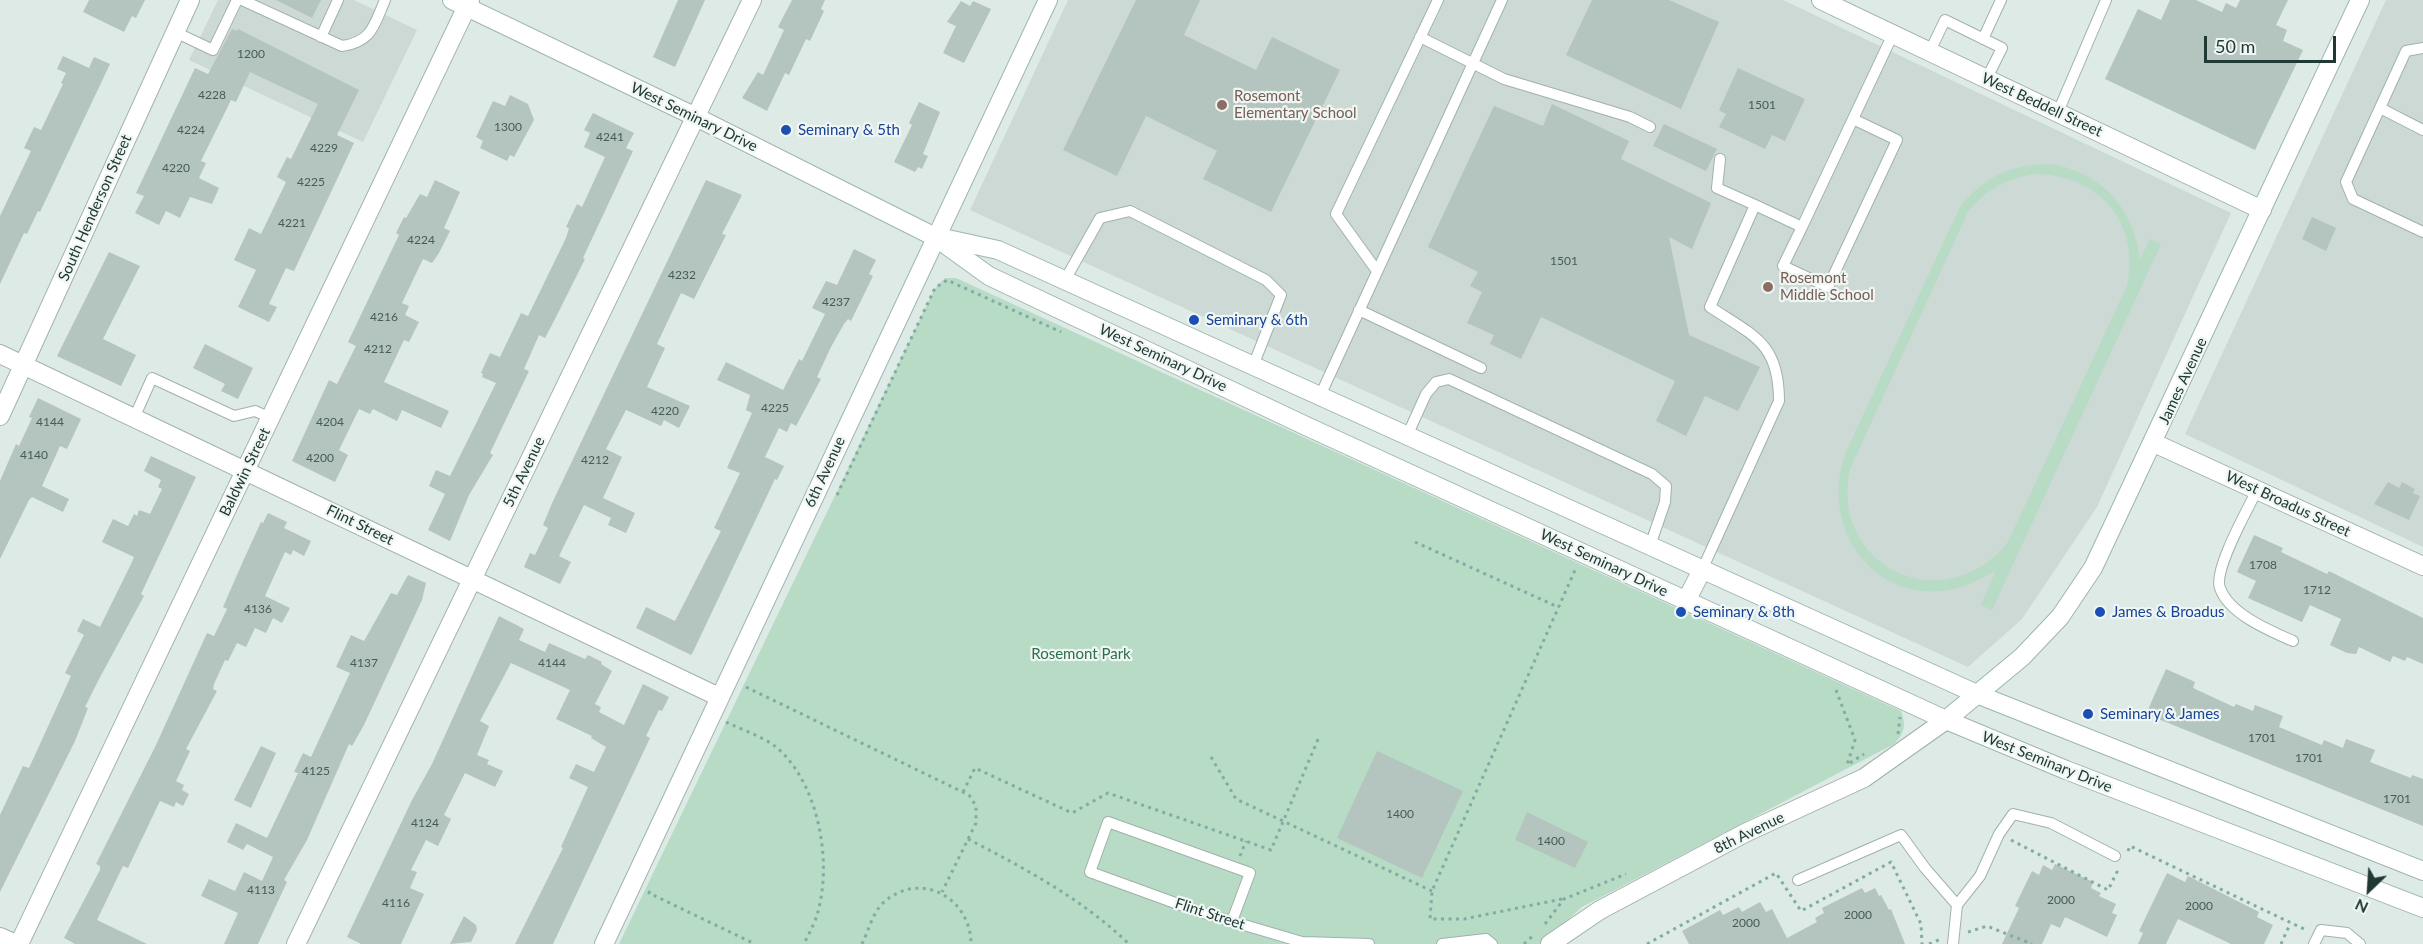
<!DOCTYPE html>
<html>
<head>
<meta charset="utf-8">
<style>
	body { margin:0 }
	#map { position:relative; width:2423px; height:944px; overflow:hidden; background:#deeae6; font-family:Lato,sans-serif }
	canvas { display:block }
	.north { position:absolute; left:2339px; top:860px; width:60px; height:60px; -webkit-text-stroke:4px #eff6f3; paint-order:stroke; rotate:205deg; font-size:16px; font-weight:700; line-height:24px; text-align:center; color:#203935 }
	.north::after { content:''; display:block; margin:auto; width:21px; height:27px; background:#203935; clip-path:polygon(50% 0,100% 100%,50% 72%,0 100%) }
	.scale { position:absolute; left:2204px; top:36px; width:132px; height:27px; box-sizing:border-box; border:3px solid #203935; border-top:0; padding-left:8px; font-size:18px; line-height:21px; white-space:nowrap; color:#203935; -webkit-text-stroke:4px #eff6f3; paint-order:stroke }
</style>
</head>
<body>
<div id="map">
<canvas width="2423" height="944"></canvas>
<div class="north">N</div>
<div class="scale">50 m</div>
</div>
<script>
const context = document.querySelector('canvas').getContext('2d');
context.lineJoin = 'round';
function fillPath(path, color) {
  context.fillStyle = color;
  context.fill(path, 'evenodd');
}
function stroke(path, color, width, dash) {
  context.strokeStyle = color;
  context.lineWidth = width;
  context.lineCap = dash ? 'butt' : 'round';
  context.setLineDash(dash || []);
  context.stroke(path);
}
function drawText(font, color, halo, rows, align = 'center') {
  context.font = font + ' Lato,sans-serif';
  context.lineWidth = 4.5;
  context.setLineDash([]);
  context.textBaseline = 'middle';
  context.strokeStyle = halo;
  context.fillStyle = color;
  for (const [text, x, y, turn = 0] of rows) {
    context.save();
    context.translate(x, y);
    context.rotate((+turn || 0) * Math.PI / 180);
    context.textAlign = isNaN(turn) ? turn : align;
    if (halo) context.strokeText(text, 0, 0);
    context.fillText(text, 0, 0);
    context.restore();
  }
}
fillPath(new Path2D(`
	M 218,0 L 354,0 L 417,30 L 363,142 L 189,60 Z
	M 1068,0 L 1783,0 L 2231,213 L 2097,507 L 2022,619 L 1968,667 L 970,210 Z
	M 2386,0 L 2423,0 L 2423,547 L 2185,434 Z`), '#cdd9d5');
fillPath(new Path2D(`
	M 2053,164 C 2104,175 2133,208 2140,259 L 2150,239 L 2161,244 L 1992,610 L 1981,605 L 1996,570 C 1983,578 1970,585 1955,589 C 1872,607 1818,525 1846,452 L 1960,207 C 1984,176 2014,163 2053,164 ZM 2038,174 C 2101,177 2140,223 2127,286 L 2008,542 C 1945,621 1829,568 1850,469 L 1968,212 C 1987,189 2008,177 2038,174 Z
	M 945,278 L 956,278 L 1901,711 C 1906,725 1905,733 1894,744 L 1582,907 L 1541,944 L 619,944 L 935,288 Z`), '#b7dbc5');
fillPath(new Path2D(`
	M 89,0 L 145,0 L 136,18 L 132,16 L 124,32 L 83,12 Z
	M 276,0 L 321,0 L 312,18 Z
	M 678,0 L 705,0 L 675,67 L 653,57 Z
	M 792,0 L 825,0 L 821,9 L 824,11 L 810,41 L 806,39 L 789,75 L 785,73 L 767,111 L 742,98 L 758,72 L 763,75 L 784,30 L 778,27 Z
	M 1136,0 L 1200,0 L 1184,35 L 1256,70 L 1272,37 L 1340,70 L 1271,212 L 1203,179 L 1217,151 L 1146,116 L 1117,176 L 1063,150 Z
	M 1592,0 L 1669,0 L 1719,22 L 1681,109 L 1566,55 Z
	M 2170,0 L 2196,0 L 2222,12 L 2226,3 L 2236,8 L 2240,0 L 2288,0 L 2276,25 L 2287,30 L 2283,41 L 2303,50 L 2255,150 L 2105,79 L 2138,9 L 2161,20 Z
	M 961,1 L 970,6 L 973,1 L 991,9 L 964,63 L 943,53 L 956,26 L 947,22 Z
	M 232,29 L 237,31 L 238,29 L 359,90 L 337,135 L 354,143 L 294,271 L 286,268 L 269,304 L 277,307 L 269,322 L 238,307 L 256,270 L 234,260 L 249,228 L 261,234 L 286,182 L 277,177 L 287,157 L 291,159 L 318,104 L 250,72 L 236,102 L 231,100 L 201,161 L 206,163 L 199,178 L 219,188 L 212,204 L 190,197 L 180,218 L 166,211 L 159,225 L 135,213 L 144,196 L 136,193 L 195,68 L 208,74 Z
	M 63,56 L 89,68 L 94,57 L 110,64 L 40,212 L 38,211 L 27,234 L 24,233 L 0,284 L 0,216 L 31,151 L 24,148 L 34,127 L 41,130 L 63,84 L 61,83 L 66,73 L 57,69 Z
	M 1738,68 L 1805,99 L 1785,141 L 1772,135 L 1765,149 L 1719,127 L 1726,114 L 1719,110 Z
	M 510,95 L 528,104 L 534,120 L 514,157 L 510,155 L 507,161 L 480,148 L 483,141 L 476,137 L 493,101 L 505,106 Z
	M 919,102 L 940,112 L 923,154 L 928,156 L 922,169 L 918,167 L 915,172 L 894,162 L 912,125 L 909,123 Z
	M 1552,104 L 1629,141 L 1621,159 L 1711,203 L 1692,249 L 1669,237 L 1689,335 L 1760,367 L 1738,411 L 1705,396 L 1686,436 L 1656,421 L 1675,381 L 1541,317 L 1521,359 L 1490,344 L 1494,335 L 1467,323 L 1482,292 L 1470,286 L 1478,272 L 1428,247 L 1494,106 L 1543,126 Z
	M 593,113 L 634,133 L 626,148 L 633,151 L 583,258 L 585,259 L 554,321 L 545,338 L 539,335 L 524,369 L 529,371 L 490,453 L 493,455 L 469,495 L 450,541 L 428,530 L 445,494 L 429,486 L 436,470 L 450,476 L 496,383 L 482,377 L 483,374 L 481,373 L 490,353 L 500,357 L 521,313 L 528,316 L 566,238 L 569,228 L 566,227 L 577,204 L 582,207 L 605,157 L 584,147 L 590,133 L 584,130 Z
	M 1664,124 L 1717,149 L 1706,171 L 1653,146 Z
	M 435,180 L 460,192 L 444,228 L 450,231 L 439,253 L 432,263 L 423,259 L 402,303 L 409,306 L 405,315 L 419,322 L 409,342 L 404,340 L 384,382 L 449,411 L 441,428 L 402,410 L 397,421 L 373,409 L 370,414 L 359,409 L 339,450 L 348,455 L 335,482 L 292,461 L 329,380 L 337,384 L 356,346 L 348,342 L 399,235 L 396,233 L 404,217 L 406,218 L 420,194 L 427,197 Z
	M 706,180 L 742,195 L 722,234 L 726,235 L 694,299 L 681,293 L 657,344 L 665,348 L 647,387 L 690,406 L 679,428 L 664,420 L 661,426 L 626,410 L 606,449 L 622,457 L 603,498 L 635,513 L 626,533 L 608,525 L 611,518 L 584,505 L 559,556 L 571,562 L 560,584 L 524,567 L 530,553 L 535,555 L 548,528 L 543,525 L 553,501 Z
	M 2312,217 L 2336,228 L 2326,251 L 2302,239 Z
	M 854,249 L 876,260 L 869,274 L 873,276 L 851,321 L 848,319 L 844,324 L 831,347 L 817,377 L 821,379 L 796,426 L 791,423 L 787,432 L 779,428 L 765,457 L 784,466 L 777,480 L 775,479 L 693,652 L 691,655 L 636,628 L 646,607 L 675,621 L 721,531 L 714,528 L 740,473 L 727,468 L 752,413 L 746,410 L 750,395 L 717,380 L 726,362 L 783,390 L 799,359 L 802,361 L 825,314 L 812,308 L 826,281 L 837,285 Z
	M 109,252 L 140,266 L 103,339 L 136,355 L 121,386 L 57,356 Z
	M 205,344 L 253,368 L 238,399 L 221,391 L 225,384 L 193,368 Z
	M 38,398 L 81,419 L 67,449 L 60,446 L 42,486 L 69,499 L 63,512 L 32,497 L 29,500 L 0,559 L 0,481 L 16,444 L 19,446 L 32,418 L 29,417 Z
	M 151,456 L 196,477 L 141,594 L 144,596 L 98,681 L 85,707 L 88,708 L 75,741 L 0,892 L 0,815 L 23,766 L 29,768 L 71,676 L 65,673 L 84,635 L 77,631 L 83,619 L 100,627 L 131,564 L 134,557 L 102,542 L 113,519 L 128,526 L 134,514 L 137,516 L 139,510 L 150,514 L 162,489 L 158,487 L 161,480 L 144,471 Z
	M 2388,482 L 2399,488 L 2402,482 L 2415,489 L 2413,493 L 2420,496 L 2409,520 L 2374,504 Z
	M 268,513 L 287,522 L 284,528 L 311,541 L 304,556 L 293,550 L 291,555 L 285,552 L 265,596 L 290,608 L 282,623 L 273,618 L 266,633 L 255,628 L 246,647 L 237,643 L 228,661 L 225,660 L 214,684 L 213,689 L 217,691 L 186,749 L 190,751 L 176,781 L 184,785 L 182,790 L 189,794 L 183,806 L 176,802 L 174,807 L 160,801 L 128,868 L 123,866 L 97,920 L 147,944 L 75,944 L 64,938 L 100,870 L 100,866 L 96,864 L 156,745 L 207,633 L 214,636 L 227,609 L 223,607 L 244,559 L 261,522 L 263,523 Z
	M 2254,535 L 2283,548 L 2281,552 L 2327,574 L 2329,571 L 2423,618 L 2423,664 L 2407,657 L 2405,661 L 2393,656 L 2390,662 L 2359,647 L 2356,654 L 2347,653 L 2330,645 L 2341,619 L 2310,605 L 2302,622 L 2248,598 L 2256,581 L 2237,572 Z
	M 408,575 L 426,583 L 422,600 L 364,725 L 352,746 L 349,744 L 307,840 L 284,880 L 287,882 L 258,944 L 224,944 L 238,913 L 201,896 L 209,879 L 235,891 L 244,872 L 262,881 L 273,857 L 247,844 L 243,850 L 227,842 L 236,823 L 267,838 L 298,773 L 294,772 L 303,753 L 311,757 L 350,673 L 336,667 L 351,635 L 364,641 L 391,593 L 397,595 Z
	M 499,616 L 524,629 L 519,640 L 545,652 L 549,643 L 585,659 L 588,655 L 602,662 L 601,664 L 612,671 L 595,704 L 601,707 L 599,712 L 624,725 L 643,684 L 669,697 L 662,711 L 659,710 L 646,736 L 650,738 L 553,944 L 515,944 L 563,848 L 561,847 L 588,787 L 569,778 L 576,764 L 594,772 L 606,747 L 591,738 L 592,736 L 556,719 L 570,690 L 511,663 L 480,721 L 489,726 L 477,755 L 489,760 L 487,764 L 503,771 L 495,787 L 465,773 L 444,815 L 451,819 L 438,846 L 426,840 L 411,870 L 417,872 L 410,888 L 424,894 L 401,944 L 361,944 L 347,937 L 412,800 L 432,764 Z
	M 2166,669 L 2195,682 L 2193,688 L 2234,707 L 2236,704 L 2253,711 L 2255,705 L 2283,716 L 2279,727 L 2322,745 L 2324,740 L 2343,748 L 2346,739 L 2375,750 L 2370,762 L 2411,778 L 2412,775 L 2423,779 L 2423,826 L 2146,714 Z
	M 261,746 L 276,753 L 251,808 L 234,800 Z
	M 1377,751 L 1463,791 L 1422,878 L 1337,838 Z
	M 1527,812 L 1588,842 L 1575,868 L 1515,840 Z
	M 2055,864 L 2093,882 L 2091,888 L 2101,893 L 2099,896 L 2116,904 L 2112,913 L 2117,915 L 2107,937 L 2065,917 L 2060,928 L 2051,924 L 2042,944 L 2002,944 L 2019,908 L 2015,906 L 2032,871 L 2039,875 L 2043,865 L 2052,870 Z
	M 2167,873 L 2185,882 L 2188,876 L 2259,912 L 2257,917 L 2273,925 L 2264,944 L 2231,944 L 2178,919 L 2166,944 L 2138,944 L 2143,933 L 2139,931 Z
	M 1862,888 L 1865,893 L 1875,888 L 1879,896 L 1881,895 L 1889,910 L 1891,909 L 1905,944 L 1689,944 L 1682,931 L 1720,910 L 1723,915 L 1739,907 L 1742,912 L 1760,902 L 1766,912 L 1772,909 L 1787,938 L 1817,922 L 1815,918 L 1824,913 L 1822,908 Z
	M 464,916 L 476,925 L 477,930 L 471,942 L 450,944 Z`), '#b4c4bf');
const lane = new Path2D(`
	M 242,0 L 342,46 C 372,42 374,25 385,0
	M 175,32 L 213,50 L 237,0
	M 321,37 L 338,0
	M 1420,37 L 1504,79 L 1630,117 L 1650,127
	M 1983,39 L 2001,0
	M 2423,48 L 2406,51 L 2346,182 L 2353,199 L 2423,232
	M 1930,51 L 1945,20 L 2002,48 L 1987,78
	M 2380,108 L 2423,130
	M 2058,112 L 2106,0
	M 1720,159 L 1717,188 L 1755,205
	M 1802,227 L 1783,266 L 1828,287 L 1897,140 L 1853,119
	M 1377,271 L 1336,214 L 1438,0
	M 1065,280 L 1100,218 L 1130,211 L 1266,280 L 1281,295 L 1253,366
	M 1359,310 L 1481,368
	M 1320,396 L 1502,0
	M 134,418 L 152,378 L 234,416 L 255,411 L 271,418
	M 1407,436 L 1426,394 L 1436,382 L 1449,379 L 1652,474 L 1666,486 L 1665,502 L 1650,546
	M 2257,490 C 2248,509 2213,570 2220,588 C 2229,614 2270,631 2293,641
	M 1702,570 L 1779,401 C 1779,343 1754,336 1710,307 L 1755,205 L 1802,227 L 1893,34
	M 1798,880 L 1901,835 L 1925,868 L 1957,905
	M 1232,921 L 1250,873 L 1108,822 L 1090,872 L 1200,912 L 1302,942 L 1369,944
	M 1442,944 L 1486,939 L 1492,944
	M 1953,944 L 1957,905 L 1980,876 L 1999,834 L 2013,814 L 2051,823 L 2115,856
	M 2314,944 L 2321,930 L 2347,933 L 2360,944`);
const street = new Path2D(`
	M 1821,0 L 2262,210
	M 0,354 L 719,697
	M 0,416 L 190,0
	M 2154,443 L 2423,566
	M 0,937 L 16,944
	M 19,944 L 470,0
	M 296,944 L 752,0
	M 1550,944 L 1600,910 L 1745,833 L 1864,778 L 1946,720`);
const secondary = new Path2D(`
	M 452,0 L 696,117 L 935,237 L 989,276 L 1306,426 L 1946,720 L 2066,770 L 2423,908
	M 943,238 L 998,250 L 1979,695 L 2423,871
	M 1686,601 L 1702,570
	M 1946,720 L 2022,657 L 2060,617 L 2093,568 L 2360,0
	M 604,944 L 1048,0`);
stroke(lane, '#a1b1ad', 12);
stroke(street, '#a1b1ad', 20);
stroke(secondary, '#9eb5af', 20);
stroke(new Path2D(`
	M 837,495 L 935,288 L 947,280 L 1061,332
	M 1415,542 L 1558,607
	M 746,687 L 969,795 L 976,806 L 976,823 L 942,892
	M 1836,690 L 1855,740 L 1847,765
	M 726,722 C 742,730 762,736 776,747 C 819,783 833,863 817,915 C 814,925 808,935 804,944
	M 1898,734 L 1900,717
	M 1211,757 L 1236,799 L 1432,891
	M 1850,763 L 1864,754
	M 963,792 L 975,768 L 1072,813 L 1108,793 L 1271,850 L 1319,737
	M 968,839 C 1026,869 1082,899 1129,944
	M 2011,840 L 2108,890 L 2118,870
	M 2128,851 L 2130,846 L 2306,930
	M 1240,856 L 1246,841
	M 650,891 L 649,893 L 755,944
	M 1562,899 L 1464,919 L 1430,919 L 1432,891 L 1576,568
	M 1545,924 L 1564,899 L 1626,874
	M 1968,932 L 1987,926 L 2032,944
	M 862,944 C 868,932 873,912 883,903 C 920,869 971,898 971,944
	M 1524,944 L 1534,935
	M 1647,944 L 1776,873 L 1801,911 L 1891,862 L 1921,924 L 1922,944
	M 1929,944 L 1941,939
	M 2281,944 L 2290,924`), '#7fada3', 3, [3, 4.5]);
stroke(lane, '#fff', 10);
stroke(street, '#fff', 18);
stroke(secondary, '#fff', 18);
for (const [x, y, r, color] of [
	[1222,105,6,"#8d6e63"],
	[786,130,6,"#1a4fb4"],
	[1768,287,6,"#8d6e63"],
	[1194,320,6,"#1a4fb4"],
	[1681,612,6,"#1a4fb4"],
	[2100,612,6,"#1a4fb4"],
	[2088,714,6,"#1a4fb4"]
]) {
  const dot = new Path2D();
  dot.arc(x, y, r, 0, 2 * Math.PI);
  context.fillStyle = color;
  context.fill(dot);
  stroke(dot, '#eff6f3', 2);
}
drawText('12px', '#455c58', null, [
	["1200",251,54],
	["4228",212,95],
	["1501",1762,105],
	["1300",508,127],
	["4224",191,130],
	["4241",610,137],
	["4229",324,148],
	["4220",176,168],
	["4225",311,182],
	["4221",292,223],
	["4224",421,240],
	["1501",1564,261],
	["4232",682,275],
	["4237",836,302],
	["4216",384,317],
	["4212",378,349],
	["4225",775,408],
	["4220",665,411],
	["4144",50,422],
	["4204",330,422],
	["4140",34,455],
	["4200",320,458],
	["4212",595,460],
	["1708",2263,565],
	["1712",2317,590],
	["4136",258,609],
	["4137",364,663],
	["4144",552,663],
	["1701",2262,738],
	["1701",2309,758],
	["4125",316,771],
	["1701",2397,799],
	["1400",1400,814],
	["4124",425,823],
	["1400",1551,841],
	["4113",261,890],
	["2000",2061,900],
	["4116",396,903],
	["2000",2199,906],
	["2000",1858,915],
	["2000",1746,923]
]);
drawText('15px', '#785e54', '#eff6f3', [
	["Rosemont",1234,96],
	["Elementary School",1234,113],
	["Rosemont",1780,278],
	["Middle School",1780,295]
], 'left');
drawText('15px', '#203935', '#eff6f3', [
	["West Beddell Street",2042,105,25],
	["West Seminary Drive",694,117,26],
	["South Henderson Street",95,208,-66],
	["West Seminary Drive",1163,358,25],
	["James Avenue",2183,381,-65],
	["Baldwin Street",245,472,-64],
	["5th Avenue",524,472,-64],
	["6th Avenue",825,472,-65],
	["West Broadus Street",2288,504,25],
	["Flint Street",360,525,26],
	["West Seminary Drive",1604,563,25],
	["West Seminary Drive",2047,762,22],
	["8th Avenue",1749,833,-26],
	["Flint Street",1210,914,18]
]);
drawText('15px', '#164399', '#eff6f3', [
	["Seminary & 5th",798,130],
	["Seminary & 6th",1206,320],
	["Seminary & 8th",1693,612],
	["James & Broadus",2112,612],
	["Seminary & James",2100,714]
], 'left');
drawText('15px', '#2b6f4c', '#eff6f3', [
	["Rosemont Park",1081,654]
]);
</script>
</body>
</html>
